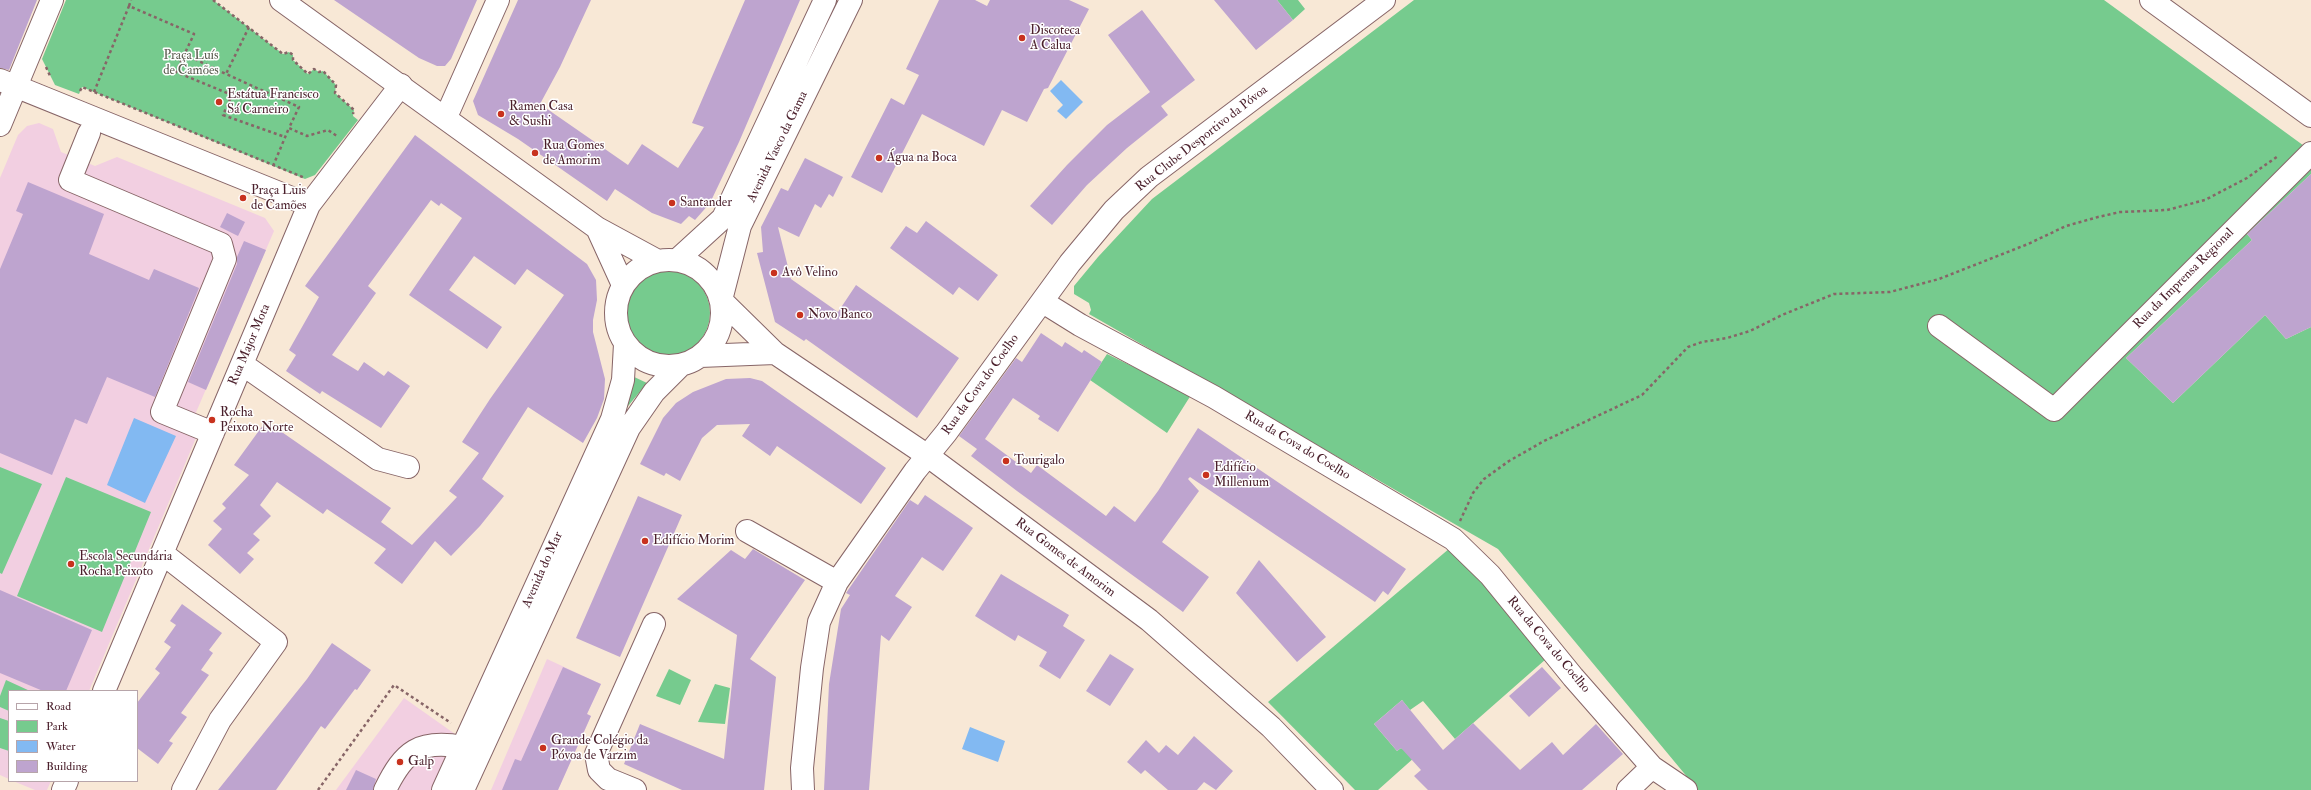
<!DOCTYPE html>
<html>
<head>
<meta charset="utf-8">
<style>
	body { margin:0 }
	#map { position:relative; width:2311px; height:790px; overflow:hidden; background:#f8e8d6; font-family:"IM FELL Double Pica",serif }
	canvas { display:block }
	.legend { position:absolute; left:8px; top:690px; width:130px; height:92px; box-sizing:border-box; background:#fff; border:1px solid #b7a5aa; margin:0; padding:5px 7px; list-style:none; font-size:12px; color:#4a1f2b }
	.legend li { display:flex; align-items:center; gap:8px; height:20px }
	.legend b { width:20px; border:1px solid #b7a5aa }
</style>
</head>
<body>
<div id="map">
<canvas width="2311" height="790"></canvas>
<ul class="legend">
<li><b style="height:5px;background:#fff"></b>Road</li>
<li><b style="height:11px;background:#76cb8e"></b>Park</li>
<li><b style="height:11px;background:#82b9f2"></b>Water</li>
<li><b style="height:11px;background:#bea4cf"></b>Building</li>
</ul>
</div>
<script>
const context = document.querySelector('canvas').getContext('2d');
context.lineJoin = 'round';
function fillPath(path, color) {
  context.fillStyle = color;
  context.fill(path, 'evenodd');
}
function stroke(path, color, width, dash) {
  context.strokeStyle = color;
  context.lineWidth = width;
  context.lineCap = dash ? 'butt' : 'round';
  context.setLineDash(dash || []);
  context.stroke(path);
}
function drawText(font, color, halo, rows, align = 'center') {
  context.font = font + ' "IM FELL Double Pica",serif';
  context.lineWidth = 3;
  context.setLineDash([]);
  context.textBaseline = 'middle';
  context.strokeStyle = halo;
  context.fillStyle = color;
  for (const [text, x, y, turn = 0] of rows) {
    context.save();
    context.translate(x, y);
    context.rotate((+turn || 0) * Math.PI / 180);
    context.textAlign = isNaN(turn) ? turn : align;
    if (halo) context.strokeText(text, 0, 0);
    context.fillText(text, 0, 0);
    context.restore();
  }
}
fillPath(new Path2D(`
	M 39,123 L 53,129 L 61,152 L 95,166 L 117,157 L 265,218 L 274,231 L 191,424 L 187,435 L 196,438 L 89,691 L 9,691 L 9,779 L 0,775 L 0,178 L 18,135 L 27,126 Z
	M 547,659 L 601,684 L 587,714 L 591,716 L 558,790 L 491,790 Z
	M 404,698 L 455,734 L 431,790 L 336,790 Z
	M 13,781 L 51,781 L 47,790 L 35,790 Z`), '#f2cfe1');
fillPath(new Path2D(`
	M 66,0 L 213,0 L 283,54 L 289,52 L 293,55 L 293,60 L 308,74 L 314,69 L 319,72 L 323,71 L 336,85 L 335,93 L 354,110 L 353,116 L 358,120 L 315,175 L 305,179 L 82,87 L 79,94 L 55,85 L 42,59 Z
	M 1277,0 L 1298,0 L 1305,9 L 1293,20 Z
	M 1414,0 L 2104,0 L 2311,151 L 2311,174 L 2247,234 L 2252,240 L 2126,358 L 2173,403 L 2265,315 L 2286,339 L 2311,327 L 2311,790 L 1698,790 L 1498,549 L 1089,314 L 1091,310 L 1089,303 L 1074,294 L 1074,286 L 1098,257 L 1152,199 Z
	M624 313a43 43 0 1 1 86 0a43 43 0 1 1-86 0Z
	M 1107,354 L 1191,395 L 1167,433 L 1090,380 Z
	M 630,375 L 647,383 L 624,411 Z
	M 0,467 L 42,484 L 2,574 L 0,573 Z
	M 66,477 L 151,512 L 102,632 L 17,596 Z
	M 1450,548 L 1500,600 L 1546,659 L 1455,739 L 1423,701 L 1410,710 L 1402,700 L 1374,724 L 1397,751 L 1401,748 L 1415,757 L 1378,790 L 1355,790 L 1268,702 Z
	M 669,669 L 691,680 L 680,705 L 656,696 Z
	M 6,680 L 30,691 L 9,691 L 9,711 L 0,707 L 0,696 Z
	M 715,684 L 730,688 L 725,724 L 698,722 Z
	M 0,718 L 9,721 L 9,751 L 0,748 Z`), '#76cb8e');
fillPath(new Path2D(`
	M 1061,80 L 1083,102 L 1066,119 L 1057,111 L 1063,105 L 1050,91 Z
	M 134,418 L 176,436 L 145,503 L 107,485 Z
	M 970,727 L 1005,741 L 998,762 L 962,749 Z`), '#82b9f2');
fillPath(new Path2D(`
	M 0,0 L 37,0 L 9,70 L 0,68 Z
	M 334,0 L 477,0 L 451,59 L 445,66 L 437,66 L 419,58 Z
	M 518,0 L 591,0 L 560,67 L 540,104 L 628,165 L 642,144 L 678,168 L 704,127 L 692,123 L 745,0 L 800,0 L 739,142 L 710,203 L 695,220 L 689,216 L 681,224 L 652,213 L 615,189 L 607,201 L 518,139 L 478,115 L 473,101 Z
	M 939,0 L 975,0 L 987,6 L 990,0 L 1069,0 L 1089,9 L 1048,88 L 1044,89 L 1027,122 L 1002,110 L 984,146 L 922,114 L 882,193 L 851,177 L 891,98 L 904,105 L 919,75 L 906,69 Z
	M 1214,0 L 1277,0 L 1293,20 L 1256,50 Z
	M 1142,10 L 1195,80 L 1161,106 L 1168,115 L 1127,148 L 1087,185 L 1052,225 L 1030,206 L 1067,165 L 1107,125 L 1150,92 L 1108,35 Z
	M 415,135 L 587,264 L 596,280 L 597,300 L 593,320 L 593,332 L 605,379 L 604,399 L 597,418 L 583,443 L 528,407 L 482,479 L 504,496 L 480,526 L 451,556 L 435,541 L 402,584 L 374,563 L 386,549 L 327,509 L 323,514 L 277,482 L 260,505 L 271,516 L 253,534 L 260,540 L 247,553 L 254,559 L 240,574 L 208,545 L 222,529 L 213,521 L 226,508 L 222,504 L 249,475 L 234,465 L 266,421 L 391,508 L 381,522 L 412,545 L 457,497 L 449,491 L 479,453 L 462,442 L 490,399 L 564,295 L 527,269 L 515,285 L 474,256 L 449,290 L 502,327 L 487,349 L 409,295 L 462,218 L 441,203 L 439,206 L 431,200 L 368,286 L 376,293 L 332,355 L 358,371 L 364,362 L 384,376 L 388,371 L 410,386 L 381,428 L 322,391 L 320,394 L 286,371 L 296,355 L 289,350 L 319,297 L 305,286 Z
	M 805,158 L 843,177 L 833,197 L 829,194 L 821,208 L 815,204 L 799,237 L 778,227 L 791,279 L 838,312 L 856,285 L 959,358 L 917,418 L 806,339 L 804,341 L 775,322 L 757,253 L 763,252 L 761,227 L 781,188 L 788,191 Z
	M 2311,174 L 2311,327 L 2286,339 L 2265,315 L 2173,403 L 2126,358 L 2252,240 L 2247,234 Z
	M 28,182 L 104,214 L 89,254 L 149,280 L 154,269 L 199,288 L 155,397 L 107,377 L 87,424 L 75,419 L 52,475 L 0,453 L 0,269 L 23,214 L 16,211 Z
	M 227,213 L 245,222 L 238,236 L 220,227 Z
	M 926,221 L 998,275 L 978,301 L 959,287 L 953,295 L 890,248 L 906,226 L 917,233 Z
	M 244,241 L 266,250 L 206,390 L 188,382 L 237,264 L 237,257 Z
	M 1041,333 L 1062,347 L 1065,342 L 1082,353 L 1084,350 L 1102,362 L 1058,432 L 1038,419 L 1040,416 L 1013,398 L 985,439 L 1031,473 L 1037,465 L 1106,516 L 1114,506 L 1135,522 L 1158,491 L 1198,428 L 1406,569 L 1388,595 L 1383,591 L 1375,602 L 1190,477 L 1188,479 L 1199,491 L 1162,542 L 1209,577 L 1183,612 L 1017,491 L 971,456 L 977,449 L 959,436 L 1016,358 L 1022,362 Z
	M 750,378 L 762,381 L 886,468 L 861,504 L 777,446 L 770,456 L 742,436 L 750,424 L 717,425 L 702,438 L 680,481 L 666,473 L 664,476 L 640,464 L 663,418 L 676,403 L 693,392 L 726,379 Z
	M 925,495 L 973,528 L 943,571 L 922,557 L 895,596 L 912,607 L 889,641 L 881,635 L 869,790 L 824,790 L 829,684 L 841,609 L 850,595 L 846,593 L 910,500 L 918,505 Z
	M 638,496 L 682,515 L 620,657 L 576,638 Z
	M 753,549 L 805,580 L 750,659 L 776,677 L 764,790 L 682,790 L 624,764 L 640,724 L 724,759 L 737,635 L 677,599 L 731,550 L 745,559 Z
	M 1259,560 L 1326,637 L 1297,662 L 1236,593 Z
	M 1001,574 L 1069,615 L 1063,626 L 1085,640 L 1060,679 L 1039,666 L 1047,652 L 1018,635 L 1015,641 L 975,616 Z
	M 0,590 L 92,630 L 66,691 L 43,691 L 0,673 Z
	M 182,604 L 222,633 L 209,650 L 213,653 L 201,670 L 209,675 L 181,713 L 187,717 L 169,741 L 173,743 L 158,764 L 137,748 L 137,703 L 160,673 L 155,669 L 171,647 L 164,642 L 176,625 L 170,621 Z
	M 332,643 L 371,670 L 357,690 L 355,689 L 325,729 L 321,726 L 276,790 L 218,790 L 307,679 Z
	M 1110,654 L 1134,669 L 1110,706 L 1086,691 Z
	M 563,667 L 601,684 L 587,714 L 591,716 L 558,790 L 502,790 L 515,759 L 521,761 Z
	M 1542,667 L 1561,688 L 1529,717 L 1509,696 Z
	M 1402,700 L 1443,750 L 1473,723 L 1520,770 L 1552,742 L 1563,755 L 1596,724 L 1623,754 L 1582,790 L 1428,790 L 1414,776 L 1421,770 L 1401,748 L 1397,751 L 1374,724 Z
	M 1194,736 L 1233,771 L 1216,790 L 1204,782 L 1197,790 L 1168,790 L 1145,770 L 1141,774 L 1127,762 L 1146,740 L 1159,753 L 1166,745 L 1178,755 Z
	M 356,770 L 376,779 L 373,790 L 346,790 Z`), '#bea4cf');
const minor = new Path2D(`
	M 2151,0 L 2311,116
	M 0,80 L 309,205
	M 446,117 L 498,0
	M 0,125 L 52,0
	M 89,133 L 70,180 L 221,244 L 225,259 L 162,412 L 213,433
	M 1043,302 L 1080,325 L 1214,397 L 1453,539 L 1490,575 L 1573,677 L 1652,767 L 1686,790
	M 1939,326 L 2054,410 L 2311,153
	M 242,364 L 378,459 L 408,467
	M 747,531 L 837,582
	M 162,553 L 276,642 L 220,720 L 183,790
	M 104,691 L 309,205 L 401,85
	M 63,790 L 67,781
	M 385,790 C 404,751 419,739 463,747
	M 635,790 L 608,779 L 599,770 L 596,754 L 654,624
	M 803,790 L 802,768 L 812,668 L 819,622 L 837,582 L 915,471 L 946,433 L 1070,263 L 1114,210 L 1149,177 L 1384,0
	M 1628,790 L 1652,767`);
const major = new Path2D(`
	M 281,0 L 597,228 L 656,260
	M 597,228 L 623,285
	M616 313a53 53 0 1 1 106 0a53 53 0 1 1-106 0Z
	M 677,260 L 723,218 L 825,0
	M 721,300 L 775,353 L 928,456 L 1149,620 L 1271,727 L 1332,790
	M 721,300 L 740,226 L 851,0
	M 700,356 L 775,353
	M 443,790 L 612,419 L 623,380 L 625,344
	M 463,790 L 629,428 L 654,392 L 681,365`);
stroke(minor, '#876567', 24);
stroke(major, '#876567', 24);
stroke(new Path2D(`
	M 213,0 L 283,54 L 289,52 L 293,55 L 293,60 L 308,74 L 314,69 L 319,72 L 323,71 L 336,85 L 335,93 L 354,110 L 353,114
	M 129,6 L 131,0
	M 249,27 L 226,74 L 299,107 L 289,128 L 307,136 L 328,130 L 337,136
	M 184,54 L 226,74
	M 46,67 L 51,78
	M 80,91 L 82,87 L 305,178
	M 94,92 L 129,6 L 194,34 L 176,72 L 232,95 L 223,115 L 285,137
	M 273,166 L 289,128
	M 1460,521 L 1473,493 L 1484,479 L 1509,461 L 1544,441 L 1642,395 L 1688,347 L 1702,342 L 1727,338 L 1750,331 L 1782,315 L 1834,294 L 1890,292 L 1939,279 L 2028,244 L 2066,226 L 2098,217 L 2120,212 L 2167,210 L 2205,200 L 2247,178 L 2278,156
	M 318,790 L 394,685 L 451,723`), '#876567', 2.5, [3, 3]);
stroke(minor, '#fff', 22);
stroke(major, '#fff', 22);
for (const [x, y, r, color] of [
	[1022,38,4,"#c8321e"],
	[219,102,4,"#c8321e"],
	[501,114,4,"#c8321e"],
	[535,153,4,"#c8321e"],
	[879,158,4,"#c8321e"],
	[243,198,4,"#c8321e"],
	[672,203,4,"#c8321e"],
	[774,273,4,"#c8321e"],
	[800,315,4,"#c8321e"],
	[212,420,4,"#c8321e"],
	[1006,461,4,"#c8321e"],
	[1206,475,4,"#c8321e"],
	[645,541,4,"#c8321e"],
	[71,564,4,"#c8321e"],
	[543,748,4,"#c8321e"],
	[400,762,4,"#c8321e"]
]) {
  const dot = new Path2D();
  dot.arc(x, y, r, 0, 2 * Math.PI);
  context.fillStyle = color;
  context.fill(dot);
  stroke(dot, '#fff', 1.5);
}
drawText('13px', '#4a1f2b', '#fff', [
	["Discoteca",1030,31],
	["A Calua",1030,46],
	["Estátua Francisco",227,95],
	["Sá Carneiro",227,110],
	["Ramen Casa",509,107],
	["& Sushi",509,122],
	["Rua Gomes",543,146],
	["de Amorim",543,161],
	["Água na Boca",887,158],
	["Praça Luis",251,191],
	["de Camões",251,206],
	["Santander",680,203],
	["Avô Velino",782,273],
	["Novo Banco",808,315],
	["Rocha",220,413],
	["Peixoto Norte",220,428],
	["Tourigalo",1014,461],
	["Edifício",1214,468],
	["Millenium",1214,483],
	["Edifício Morim",653,541],
	["Escola Secundária",79,557],
	["Rocha Peixoto",79,572],
	["Grande Colégio da",551,741],
	["Póvoa de Varzim",551,756],
	["Galp",408,762]
], 'left');
drawText('13px', '#595b4e', '#fff', [
	["Praça Luís",191,56],
	["de Camões",191,71]
]);
drawText('13px', '#4a1f2b', '#fff', [
	["Rua Clube Desportivo da Póvoa",1202,139,-38],
	["Avenida Vasco da Gama",778,147,-64],
	["Rua da Imprensa Regional",2184,279,-45],
	["Rua Major Mota",250,345,-67],
	["Rua da Cova do Coelho",981,385,-54],
	["Rua da Cova do Coelho",1297,446,31],
	["Rua Gomes de Amorim",1065,558,37],
	["Avenida do Mar",543,570,-66],
	["Rua da Cova do Coelho",1548,645,50]
]);
</script>
</body>
</html>
